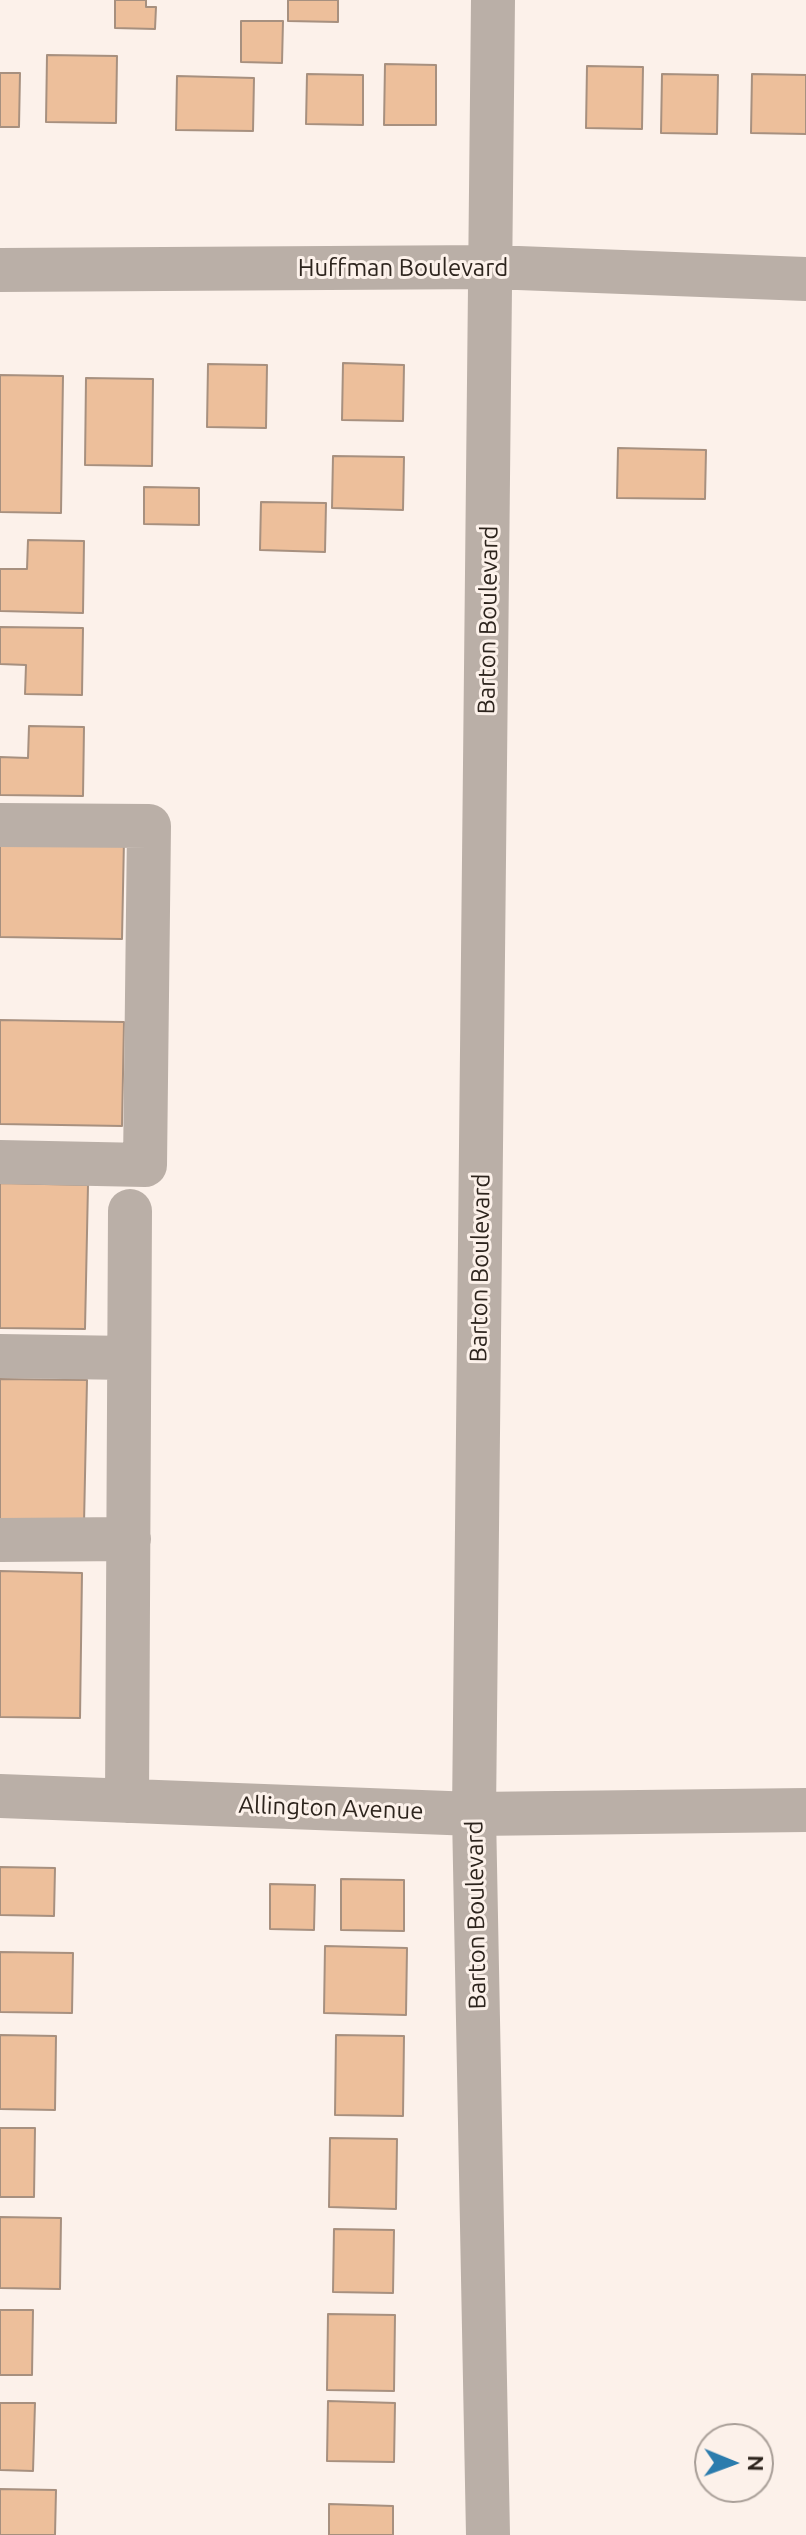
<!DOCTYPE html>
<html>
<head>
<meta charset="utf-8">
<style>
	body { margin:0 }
	#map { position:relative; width:806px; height:2535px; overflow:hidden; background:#fcf1ea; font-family:Ubuntu,sans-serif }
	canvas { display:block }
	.north { position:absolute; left:694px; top:2423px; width:80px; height:80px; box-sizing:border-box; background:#fcf1ea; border:2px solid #a99f98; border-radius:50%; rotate:91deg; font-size:22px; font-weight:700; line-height:32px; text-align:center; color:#2d241d }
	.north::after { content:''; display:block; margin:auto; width:28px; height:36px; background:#2b7cad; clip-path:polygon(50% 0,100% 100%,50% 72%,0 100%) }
</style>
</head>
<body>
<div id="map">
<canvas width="806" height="2535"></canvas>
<div class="north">N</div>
</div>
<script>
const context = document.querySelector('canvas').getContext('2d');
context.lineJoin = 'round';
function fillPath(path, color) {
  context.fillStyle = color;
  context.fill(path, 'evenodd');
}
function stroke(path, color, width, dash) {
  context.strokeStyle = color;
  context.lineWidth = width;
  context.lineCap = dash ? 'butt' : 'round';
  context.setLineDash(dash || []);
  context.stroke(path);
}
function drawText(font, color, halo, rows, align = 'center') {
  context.font = font + ' Ubuntu,sans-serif';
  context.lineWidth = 6;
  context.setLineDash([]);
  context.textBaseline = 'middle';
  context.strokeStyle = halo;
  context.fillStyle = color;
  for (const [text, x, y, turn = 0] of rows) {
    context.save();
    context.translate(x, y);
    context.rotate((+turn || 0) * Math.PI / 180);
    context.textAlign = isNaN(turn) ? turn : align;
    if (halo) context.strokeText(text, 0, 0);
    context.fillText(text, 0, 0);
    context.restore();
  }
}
const building = new Path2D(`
	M 115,0 L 146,0 L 146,7 L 156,7 L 155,29 L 115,28 Z
	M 288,0 L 338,0 L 338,22 L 288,21 Z
	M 241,21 L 283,21 L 282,63 L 241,62 Z
	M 47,55 L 117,56 L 116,123 L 46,122 Z
	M 385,64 L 436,65 L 436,125 L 384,125 Z
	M 587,66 L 643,67 L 642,129 L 586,128 Z
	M 0,73 L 20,73 L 19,127 L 0,127 Z
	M 307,74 L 363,75 L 363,125 L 306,124 Z
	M 662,74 L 718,75 L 717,134 L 661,133 Z
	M 752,74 L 806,75 L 806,134 L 751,133 Z
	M 177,76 L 254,78 L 253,131 L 176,130 Z
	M 343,363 L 404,365 L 403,421 L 342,420 Z
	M 208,364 L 267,365 L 266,428 L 207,427 Z
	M 0,375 L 63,376 L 61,513 L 0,512 Z
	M 86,378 L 153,379 L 152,466 L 85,465 Z
	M 618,448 L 706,450 L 705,499 L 617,498 Z
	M 333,456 L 404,457 L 403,510 L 332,508 Z
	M 144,487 L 199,488 L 199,525 L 144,524 Z
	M 261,502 L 326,503 L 325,552 L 260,550 Z
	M 28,540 L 84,541 L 83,613 L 0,611 L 0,569 L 27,569 Z
	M 0,627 L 83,628 L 82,695 L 25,694 L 26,665 L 0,664 Z
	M 29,726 L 84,727 L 83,796 L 0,795 L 0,757 L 28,758 Z
	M 0,837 L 124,839 L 122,939 L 0,937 Z
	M 0,1020 L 124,1022 L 122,1126 L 0,1124 Z
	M 0,1183 L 88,1185 L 85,1329 L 0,1328 Z
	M 0,1379 L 87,1380 L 84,1524 L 0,1523 Z
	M 0,1571 L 82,1573 L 80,1718 L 0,1717 Z
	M 0,1867 L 55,1868 L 54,1916 L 0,1915 Z
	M 341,1879 L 404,1880 L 404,1931 L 341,1930 Z
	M 270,1884 L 315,1885 L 314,1930 L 270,1929 Z
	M 325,1946 L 407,1948 L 406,2015 L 324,2013 Z
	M 0,1952 L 73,1953 L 72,2013 L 0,2012 Z
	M 0,2035 L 56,2036 L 55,2110 L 0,2109 Z
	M 336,2035 L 404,2036 L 403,2116 L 335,2115 Z
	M 0,2128 L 35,2128 L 34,2197 L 0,2197 Z
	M 330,2138 L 397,2139 L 396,2209 L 329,2207 Z
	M 0,2217 L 61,2218 L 60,2289 L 0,2288 Z
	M 334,2229 L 394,2230 L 393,2293 L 333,2292 Z
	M 0,2310 L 33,2310 L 32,2375 L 0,2375 Z
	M 328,2314 L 395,2315 L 394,2391 L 327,2390 Z
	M 328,2401 L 395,2403 L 394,2462 L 327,2461 Z
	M 0,2403 L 35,2403 L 33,2471 L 0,2470 Z
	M 0,2489 L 56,2490 L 55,2535 L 0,2535 Z
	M 329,2504 L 393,2506 L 393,2535 L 329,2535 Z`);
fillPath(building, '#edbf9b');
stroke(building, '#a7907f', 2);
stroke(new Path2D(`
	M 0,270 L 492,267 L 806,279
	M 0,825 L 149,826 L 145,1165 L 0,1162
	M 0,1356 L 129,1358
	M 0,1540 L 129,1539
	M 0,1796 L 474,1814 L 806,1810
	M 127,1801 L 130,1211
	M 488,2535 L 474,1814 L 493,0`), '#baafa7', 44);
drawText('24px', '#2d241d', '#fcf1ea', [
	["Huffman Boulevard",403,268],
	["Barton Boulevard",488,620,-89],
	["Barton Boulevard",480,1268,-89],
	["Allington Avenue",331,1808,2],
	["Barton Boulevard",476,1915,-91]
]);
</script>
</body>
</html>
